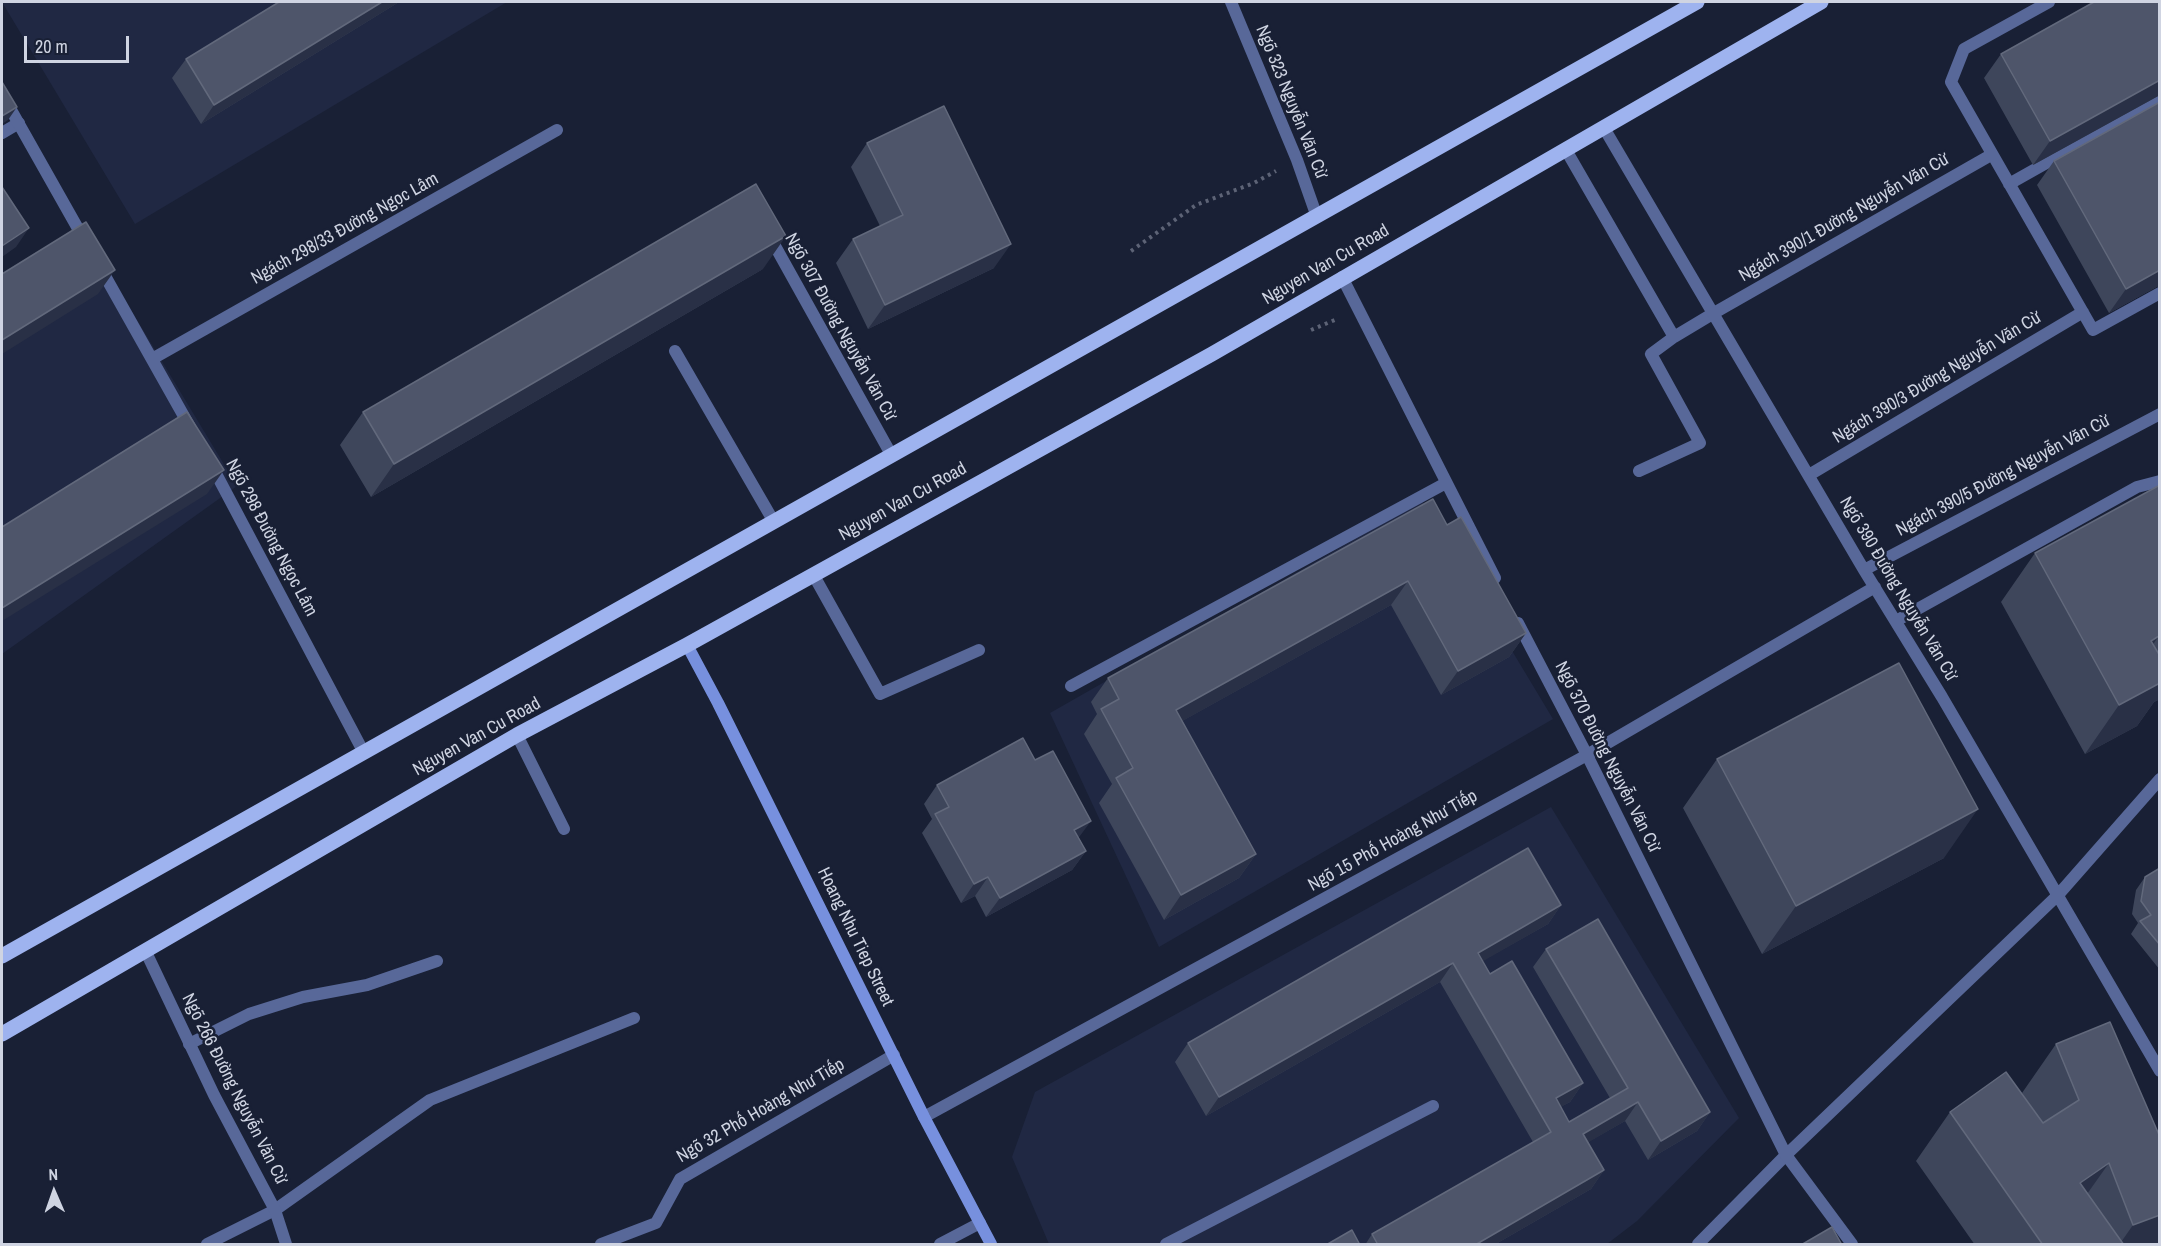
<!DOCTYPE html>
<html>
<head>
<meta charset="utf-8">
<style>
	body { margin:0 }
	#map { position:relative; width:2161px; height:1246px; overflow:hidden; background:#192035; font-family:"Archivo Narrow",sans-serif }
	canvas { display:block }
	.frame { position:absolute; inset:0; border:3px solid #cfd4e2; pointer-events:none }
	.north { position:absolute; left:24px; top:1162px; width:60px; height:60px; -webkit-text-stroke:4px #192035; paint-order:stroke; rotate:358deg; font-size:16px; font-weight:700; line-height:24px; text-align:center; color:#cfd4e2 }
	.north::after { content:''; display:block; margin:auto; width:21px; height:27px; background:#cfd4e2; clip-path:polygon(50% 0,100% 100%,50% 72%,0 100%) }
	.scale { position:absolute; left:24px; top:36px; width:105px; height:27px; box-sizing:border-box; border:3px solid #cfd4e2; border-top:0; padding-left:8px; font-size:18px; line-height:21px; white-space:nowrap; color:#cfd4e2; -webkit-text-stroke:4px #192035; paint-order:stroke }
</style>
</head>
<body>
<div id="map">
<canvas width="2161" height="1246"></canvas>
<div class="frame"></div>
<div class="north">N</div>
<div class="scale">20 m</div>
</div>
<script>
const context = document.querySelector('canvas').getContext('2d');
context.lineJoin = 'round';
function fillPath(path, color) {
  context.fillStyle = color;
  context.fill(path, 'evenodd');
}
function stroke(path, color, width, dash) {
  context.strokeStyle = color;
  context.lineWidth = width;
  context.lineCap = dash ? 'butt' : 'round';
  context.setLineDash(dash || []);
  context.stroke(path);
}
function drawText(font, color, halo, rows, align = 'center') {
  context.font = font + ' "Archivo Narrow",sans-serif';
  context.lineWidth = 5;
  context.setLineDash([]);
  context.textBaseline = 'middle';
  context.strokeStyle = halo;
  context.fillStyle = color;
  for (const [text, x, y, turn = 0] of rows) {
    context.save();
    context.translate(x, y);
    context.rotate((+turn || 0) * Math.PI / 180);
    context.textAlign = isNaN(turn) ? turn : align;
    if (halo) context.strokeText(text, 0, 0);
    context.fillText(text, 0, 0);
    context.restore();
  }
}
fillPath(new Path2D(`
	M 2,2 L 507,2 L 135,224 Z
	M 81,227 L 237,486 L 2,654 L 2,275 Z
	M 1422,501 L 1553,719 L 1159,947 L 1050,713 Z
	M 1551,807 L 1739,1118 L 1637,1221 L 1607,1244 L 1049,1244 L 1012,1157 L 1035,1092 Z`), '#202843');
stroke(new Path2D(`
	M 1131,251 L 1196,205 L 1254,183 L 1276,171
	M 1311,330 L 1337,319`), '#5d6376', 4, [3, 4.5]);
stroke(new Path2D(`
	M 2,133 L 19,123
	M 1566,150 L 1674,337
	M 1639,471 L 1700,443 L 1651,354 L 1674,337 L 1714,313
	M 1896,621 L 2137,487 L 2160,481
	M 189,1044 L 249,1014 L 303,997 L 367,985 L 437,961
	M 207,1244 L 275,1210 L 430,1100 L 634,1018
	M 601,1244 L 656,1223 L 680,1179 L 894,1055
	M 1166,1244 L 1433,1106
	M 1698,1244 L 1786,1155`), '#586899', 12);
stroke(new Path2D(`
	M 1231,2 L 1297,160 L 1317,217
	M 2049,2 L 1964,49 L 1951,82 L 2093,330 L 2160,293
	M 2,94 L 85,241
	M 1604,128 L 1864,570 L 1942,697 L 2160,1071
	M 2009,184 L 2160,99
	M 770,237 L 892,456
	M 100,267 L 190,427
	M 1342,277 L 1495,578
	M 1714,313 L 1991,155
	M 675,351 L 774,522
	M 152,359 L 557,130
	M 212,466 L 363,751
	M 1809,475 L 2083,312
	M 1864,570 L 2160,414
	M 813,574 L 880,694 L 979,650
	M 1518,623 L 1587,755 L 1786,1155 L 1852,1244
	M 1071,686 L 1446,483
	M 517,735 L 564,829
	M 145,950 L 214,1095 L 275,1210 L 286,1244
	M 924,1117 L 1587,755 L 1875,587
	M 1786,1155 L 2058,895 L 2160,779
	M 940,1244 L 980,1223`), '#586899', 12);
stroke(new Path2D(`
	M 687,645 L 718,703 L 924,1117 L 991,1244`), '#7790de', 12);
stroke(new Path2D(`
	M 2,956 L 1697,2
	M 2,1034 L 517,735 L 687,645 L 1212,354 L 1821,2`), '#9eb3ef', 15);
fillPath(new Path2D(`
	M 279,2 L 399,2 L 201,124 L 172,78 L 186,59 Z
	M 2160,2 L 2160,95 L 2033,165 L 1984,78 L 2001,54 Z
	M 2160,102 L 2160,285 L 2109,313 L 2037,185 L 2054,161 Z
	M 867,143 L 994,268 L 868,329 L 836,263 L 853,239 L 880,226 L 851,167 Z
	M 763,269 L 371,497 L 340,445 L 363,412 Z
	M 2160,485 L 2160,699 L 2154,702 L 2137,726 L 2085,754 L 2001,602 L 2035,553 Z
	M 1447,525 L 1526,633 L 1509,657 L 1441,695 L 1391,605 L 1182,721 L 1256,854 L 1239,878 L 1164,920 L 1099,803 L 1112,784 L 1084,734 L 1097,714 L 1091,702 L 1108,678 Z
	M 1717,759 L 1944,858 L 1762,954 L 1683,808 Z
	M 937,785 L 1079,838 L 1086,851 L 1072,870 L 986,917 L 975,896 L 961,903 L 922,833 L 932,819 L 924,804 Z
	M 2160,868 L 2160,970 L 2131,934 L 2138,923 L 2132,914 L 2136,890 L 2145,877 Z
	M 1561,905 L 1548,924 L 1482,961 L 1490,974 L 1583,1083 L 1570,1102 L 1560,1107 L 1569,1122 L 1610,1098 L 1533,967 L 1546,949 L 1710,1112 L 1697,1131 L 1648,1160 L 1625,1121 L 1588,1142 L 1604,1170 L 1591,1189 L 1494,1245 L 1365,1245 L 1372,1234 L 1533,1142 L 1440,982 L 1206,1116 L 1175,1062 L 1188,1043 Z
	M 2056,1044 L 2160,1245 L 1975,1245 L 1916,1161 L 1950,1112 L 2024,1098 L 2022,1093 Z`), '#3e465b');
fillPath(new Path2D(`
	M 382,2 L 399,2 L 201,124 L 214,105 Z
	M 2160,80 L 2160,95 L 2033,165 L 2050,141 Z
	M 17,107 L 8,120 L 2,124 L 2,116 Z
	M 29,228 L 16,247 L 2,257 L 2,246 Z
	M 786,236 L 763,269 L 371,497 L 394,464 Z
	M 1011,244 L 994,268 L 868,329 L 885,305 Z
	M 115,270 L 98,294 L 2,354 L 2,340 Z
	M 2160,270 L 2160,285 L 2109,313 L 2126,289 Z
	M 224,470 L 207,494 L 2,621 L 2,608 Z
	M 1408,581 L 1391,605 L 1159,734 L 1176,710 Z
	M 1526,633 L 1509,657 L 1441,695 L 1458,671 Z
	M 2159,636 L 2124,685 L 2151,641 Z
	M 2160,679 L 2160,699 L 2154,702 L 2137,726 L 2085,754 L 2119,705 Z
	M 1978,809 L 1944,858 L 1762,954 L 1796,906 Z
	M 1091,821 L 1077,840 L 1074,830 Z
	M 1086,851 L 1072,870 L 986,917 L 1000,898 Z
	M 1256,854 L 1239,878 L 1164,920 L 1181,895 Z
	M 988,877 L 975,896 L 961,903 L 974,884 Z
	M 1561,905 L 1548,924 L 1464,972 L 1478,953 Z
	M 1453,963 L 1440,982 L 1206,1116 L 1219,1097 Z
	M 1583,1083 L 1570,1102 L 1542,1117 L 1556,1098 Z
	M 1638,1102 L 1625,1121 L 1570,1153 L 1583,1134 Z
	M 1710,1112 L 1697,1131 L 1648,1160 L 1661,1141 Z
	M 2109,1163 L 2075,1211 L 2080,1183 Z
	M 1604,1170 L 1591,1189 L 1494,1245 L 1475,1245 Z
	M 2160,1215 L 2160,1245 L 2119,1245 L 2133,1225 Z`), '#293046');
const building = new Path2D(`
	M 279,2 L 382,2 L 214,105 L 186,59 Z
	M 2094,2 L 2160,2 L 2160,80 L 2050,141 L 2001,54 Z
	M 2,82 L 17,107 L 2,116 Z
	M 2160,102 L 2160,270 L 2126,289 L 2054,161 Z
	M 944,106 L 1011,244 L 885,305 L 853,239 L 903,215 L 867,143 Z
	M 756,184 L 786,236 L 394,464 L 363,412 Z
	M 2,187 L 29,228 L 2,246 Z
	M 86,222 L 115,270 L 2,340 L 2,274 Z
	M 187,412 L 224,470 L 2,608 L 2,527 Z
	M 2160,485 L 2160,638 L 2159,636 L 2151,641 L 2160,656 L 2160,683 L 2119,705 L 2035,553 Z
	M 1433,499 L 1447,525 L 1461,517 L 1526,633 L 1458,671 L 1408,581 L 1176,710 L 1256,854 L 1181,895 L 1116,778 L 1133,768 L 1101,709 L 1119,699 L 1108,678 Z
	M 1899,663 L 1978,809 L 1796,906 L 1717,759 Z
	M 1023,738 L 1035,760 L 1053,751 L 1091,821 L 1074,830 L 1086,851 L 1000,898 L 988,877 L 974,884 L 935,814 L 949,807 L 937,785 Z
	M 1528,848 L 1561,905 L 1478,953 L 1490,974 L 1512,961 L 1583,1083 L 1556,1098 L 1569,1122 L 1628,1088 L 1546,949 L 1598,919 L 1710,1112 L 1661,1141 L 1638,1102 L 1583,1134 L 1604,1170 L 1475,1245 L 1378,1245 L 1372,1234 L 1551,1132 L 1453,963 L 1219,1097 L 1188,1043 Z
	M 2160,868 L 2160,945 L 2140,921 L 2151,915 L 2141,901 L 2145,877 Z
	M 2110,1022 L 2160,1137 L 2160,1215 L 2133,1225 L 2109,1163 L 2080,1183 L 2124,1245 L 2043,1245 L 1950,1112 L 2006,1072 L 2043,1123 L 2079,1100 L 2056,1044 Z
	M 1832,1227 L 1842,1245 L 1801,1245 Z
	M 1352,1230 L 1360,1245 L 1326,1245 Z`);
fillPath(building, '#4e556a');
stroke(building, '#62697c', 1.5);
drawText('18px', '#cfd4e2', '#192035', [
	["Ngõ 323 Nguyễn Văn Cừ",1291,102,68],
	["Ngách 390/1 Đường Nguyễn Văn Cừ",1844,218,-30],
	["Ngách 298/33 Đường Ngọc Lâm",345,229,-29],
	["Nguyen Van Cu Road",1326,265,-30],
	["Ngõ 307 Đường Nguyễn Văn Cừ",840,327,61],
	["Ngách 390/3 Đường Nguyễn Văn Cừ",1937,378,-31],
	["Ngách 390/5 Đường Nguyễn Văn Cừ",2003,476,-28],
	["Nguyen Van Cu Road",903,502,-29],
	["Ngõ 298 Đường Ngọc Lâm",271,538,62],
	["Ngõ 390 Đường Nguyễn Văn Cừ",1898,589,59],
	["Nguyen Van Cu Road",477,737,-29],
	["Ngõ 370 Đường Nguyễn Văn Cừ",1607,757,63],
	["Ngõ 15 Phố Hoàng Như Tiếp",1393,841,-29],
	["Hoang Nhu Tiep Street",855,937,64],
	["Ngõ 266 Đường Nguyễn Văn Cừ",234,1089,63],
	["Ngõ 32 Phố Hoàng Như Tiếp",761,1111,-30]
]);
</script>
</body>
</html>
